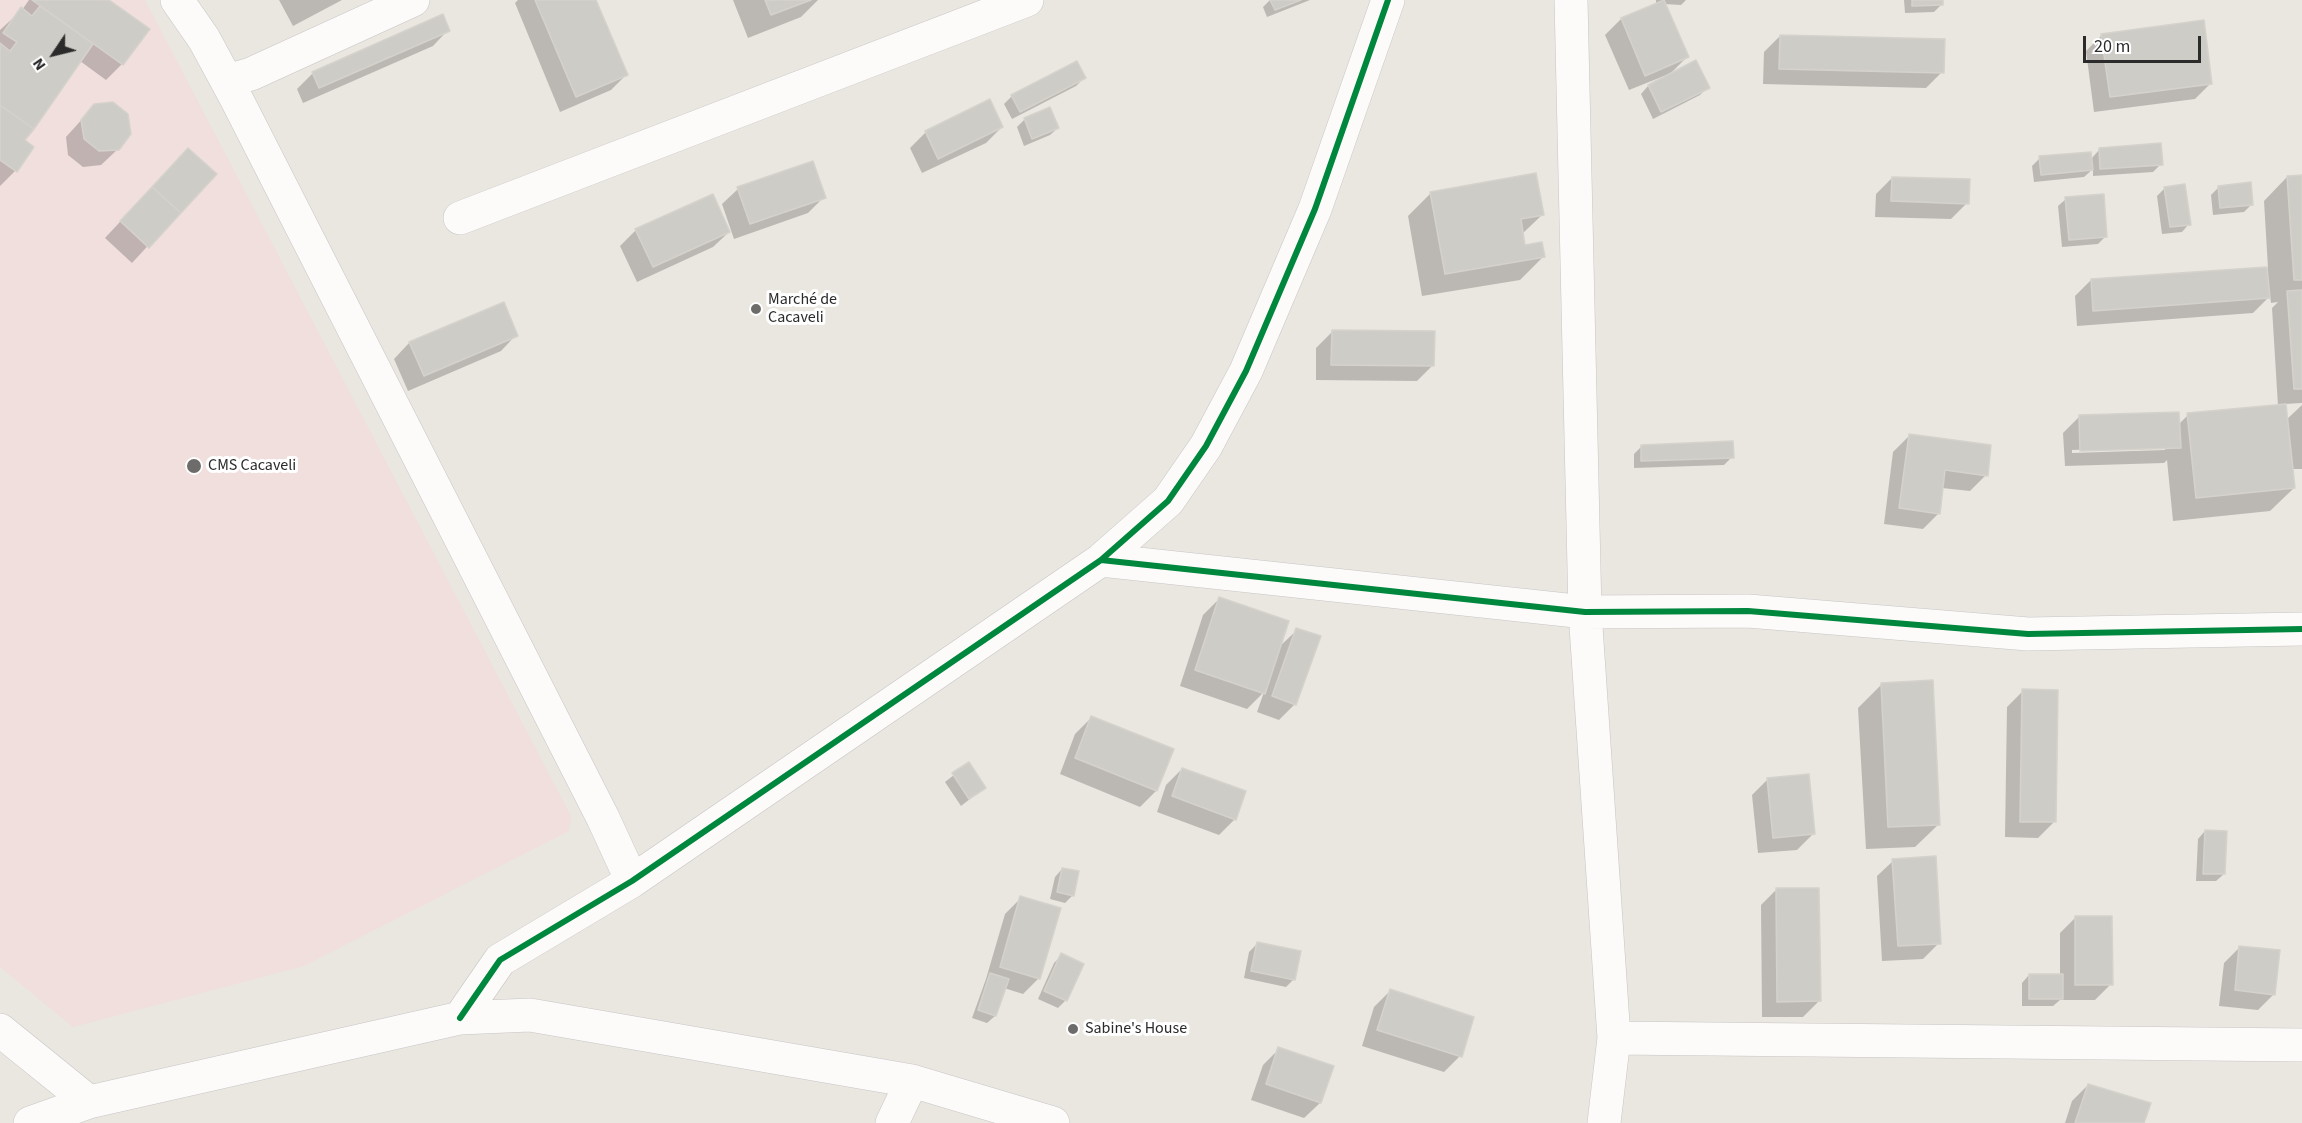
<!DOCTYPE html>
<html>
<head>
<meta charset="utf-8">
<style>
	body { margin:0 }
	#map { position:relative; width:2302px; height:1123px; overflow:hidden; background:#eae6e0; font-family:"Source Sans 3",sans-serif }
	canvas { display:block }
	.north { position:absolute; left:24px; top:24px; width:60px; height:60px; -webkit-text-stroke:4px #fff; paint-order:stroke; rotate:235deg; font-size:16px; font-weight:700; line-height:24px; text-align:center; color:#2b2b2b }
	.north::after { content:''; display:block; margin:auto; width:21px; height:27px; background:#2b2b2b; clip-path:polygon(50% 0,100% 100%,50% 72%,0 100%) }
	.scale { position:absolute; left:2083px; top:36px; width:118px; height:27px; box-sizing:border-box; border:3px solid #2b2b2b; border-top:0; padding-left:8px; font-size:18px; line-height:21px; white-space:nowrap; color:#2b2b2b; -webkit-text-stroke:4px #fff; paint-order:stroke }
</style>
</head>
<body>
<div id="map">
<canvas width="2302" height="1123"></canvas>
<div class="north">N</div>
<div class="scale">20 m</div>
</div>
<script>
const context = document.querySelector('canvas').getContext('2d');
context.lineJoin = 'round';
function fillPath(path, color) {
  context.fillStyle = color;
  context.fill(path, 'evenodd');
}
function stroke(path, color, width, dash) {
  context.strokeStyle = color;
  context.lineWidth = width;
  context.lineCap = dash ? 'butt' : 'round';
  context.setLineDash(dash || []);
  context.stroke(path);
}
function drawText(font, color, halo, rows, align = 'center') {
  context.font = font + ' "Source Sans 3",sans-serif';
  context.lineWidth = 6;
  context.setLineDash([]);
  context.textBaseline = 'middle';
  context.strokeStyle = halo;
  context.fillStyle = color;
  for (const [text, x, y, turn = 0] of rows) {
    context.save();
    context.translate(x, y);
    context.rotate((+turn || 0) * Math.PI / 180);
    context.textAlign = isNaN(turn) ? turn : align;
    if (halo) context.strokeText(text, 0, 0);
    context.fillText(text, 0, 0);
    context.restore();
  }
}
fillPath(new Path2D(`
	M 0,0 L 145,0 L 571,816 L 569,831 L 304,966 L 73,1027 L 0,967 Z`), '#f0dfdc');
fillPath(new Path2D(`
	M 29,0 L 107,0 L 122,64 L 106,80 L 80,61 L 23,141 L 15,171 L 0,186 L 0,30 L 22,10 Z
	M 279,0 L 342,0 L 293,26 Z
	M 518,0 L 595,0 L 627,74 L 611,90 L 560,112 L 515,3 Z
	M 733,0 L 818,0 L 801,17 L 748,38 Z
	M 1270,0 L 1310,0 L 1267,17 L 1263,7 Z
	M 1656,0 L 1686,0 L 1681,5 L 1664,4 L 1687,57 L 1668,76 L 1708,87 L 1700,95 L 1653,119 L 1641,94 L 1648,86 L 1665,78 L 1664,76 L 1629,90 L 1605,35 L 1621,19 L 1656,5 Z
	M 1904,0 L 1941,0 L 1942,4 L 1934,12 L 1905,13 Z
	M 448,30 L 433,46 L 303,103 L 297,89 L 313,73 Z
	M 2102,35 L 2211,83 L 2195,99 L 2094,112 L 2086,51 Z
	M 1780,36 L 1942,72 L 1926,88 L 1763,84 L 1764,52 Z
	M 1084,78 L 1076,86 L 1012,119 L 1004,104 L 1012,96 Z
	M 94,106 L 118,149 L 101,165 L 83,167 L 68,155 L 66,137 Z
	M 1025,119 L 1058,128 L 1050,135 L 1024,146 L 1017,127 Z
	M 1002,127 L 986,143 L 922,173 L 910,148 L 926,132 Z
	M 2100,149 L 2161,164 L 2153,172 L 2093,176 L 2093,169 L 2084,177 L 2034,182 L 2032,166 L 2040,158 L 2091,159 Z
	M 172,166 L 214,174 L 132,263 L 105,238 Z
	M 2302,176 L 2302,403 L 2285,404 L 2286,420 L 2302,405 L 2302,469 L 2292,469 L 2294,488 L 2270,511 L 2173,521 L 2167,460 L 2164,463 L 2065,466 L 2063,433 L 2079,417 L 2178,425 L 2188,415 L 2278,406 L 2272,308 L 2278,302 L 2271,303 L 2270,296 L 2253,313 L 2077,326 L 2075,296 L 2091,280 L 2268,268 L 2264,201 L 2287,177 ZM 2165,447 L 2165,450 L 2072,453 L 2072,450 Z
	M 1892,178 L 1967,203 L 1951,219 L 1875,217 L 1876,194 Z
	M 2219,187 L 2252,204 L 2244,212 L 2213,215 L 2211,195 Z
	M 2165,188 L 2189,224 L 2182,232 L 2162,234 L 2157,196 Z
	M 738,189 L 824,197 L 808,213 L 734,239 L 722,204 Z
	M 1431,193 L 1542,215 L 1522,234 L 1524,246 L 1543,257 L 1520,280 L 1422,296 L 1408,216 Z
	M 2066,199 L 2106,236 L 2098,244 L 2062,247 L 2058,206 Z
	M 636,230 L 729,232 L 713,247 L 637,282 L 620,246 Z
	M 503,304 L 516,335 L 501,351 L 408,391 L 394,359 L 409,343 Z
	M 1332,332 L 1433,365 L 1417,381 L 1316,380 L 1316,348 Z
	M 1909,436 L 1986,475 L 1970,491 L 1942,488 L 1939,513 L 1923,529 L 1884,524 L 1893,452 Z
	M 1642,446 L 1732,457 L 1724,465 L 1634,468 L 1634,454 Z
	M 1219,599 L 1278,648 L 1297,630 L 1295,704 L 1279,720 L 1257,712 L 1264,692 L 1247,709 L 1180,686 L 1203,615 Z
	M 1882,684 L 1939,824 L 1915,847 L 1866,849 L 1858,708 Z
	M 2023,691 L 2054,822 L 2038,838 L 2005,837 L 2007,707 Z
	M 1091,718 L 1172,750 L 1156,791 L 1140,807 L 1060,774 L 1075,734 Z
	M 968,764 L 984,788 L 961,806 L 945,782 Z
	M 1182,769 L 1235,819 L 1219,835 L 1157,812 L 1166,785 Z
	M 1768,779 L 1813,834 L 1797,850 L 1758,853 L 1752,795 Z
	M 2205,831 L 2224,874 L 2216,881 L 2196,881 L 2198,839 Z
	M 1893,861 L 1939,943 L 1923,959 L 1882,961 L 1877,876 Z
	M 1062,869 L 1073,895 L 1065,903 L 1050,899 L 1055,877 Z
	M 1777,889 L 1819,1001 L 1803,1017 L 1762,1017 L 1761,905 Z
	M 1021,898 L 1039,978 L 1023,994 L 1004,988 L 995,1016 L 987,1023 L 972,1018 L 986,979 L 1005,914 Z
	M 2076,917 L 2111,984 L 2095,1000 L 2060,1000 L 2053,1006 L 2022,1006 L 2022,983 L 2029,975 L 2060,976 L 2060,933 Z
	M 1257,944 L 1294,979 L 1286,987 L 1244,978 L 1249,952 Z
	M 2240,947 L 2274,994 L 2258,1010 L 2219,1006 L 2224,963 Z
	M 1062,955 L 1066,1000 L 1058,1008 L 1038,999 L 1054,963 Z
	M 1390,991 L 1460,1056 L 1444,1072 L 1362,1046 L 1374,1007 Z
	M 1279,1049 L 1320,1103 L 1304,1118 L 1251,1100 L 1263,1065 Z
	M 2088,1085 L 2143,1123 L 2065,1123 L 2072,1101 Z`), '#0003');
const building = new Path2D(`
	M 32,0 L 109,0 L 150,29 L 123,65 Z
	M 535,0 L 596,0 L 628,75 L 576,97 Z
	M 765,0 L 811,0 L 771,15 Z
	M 1270,0 L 1301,0 L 1275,10 Z
	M 1664,0 L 1689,57 L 1645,76 L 1621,18 Z
	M 1912,0 L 1943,0 L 1943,5 L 1912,6 Z
	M 40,6 L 93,44 L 34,129 L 0,105 L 0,43 L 10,51 L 17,42 L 3,33 L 21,7 L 32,16 Z
	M 443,14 L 450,31 L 319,88 L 312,72 Z
	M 2204,20 L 2212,84 L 2110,97 L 2101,34 Z
	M 1780,35 L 1945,39 L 1944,73 L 1779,69 Z
	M 1696,60 L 1710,88 L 1661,112 L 1648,85 Z
	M 1077,61 L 1086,78 L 1020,112 L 1011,95 Z
	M 990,99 L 1003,127 L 938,159 L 925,131 Z
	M 113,102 L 128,114 L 131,134 L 119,150 L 99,151 L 84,139 L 81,120 L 94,104 Z
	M 0,105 L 34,129 L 25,140 L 34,147 L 17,172 L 0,160 Z
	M 1050,107 L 1059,128 L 1032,139 L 1024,118 Z
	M 2161,143 L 2163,165 L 2100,169 L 2099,148 Z
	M 188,148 L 217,174 L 181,213 L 152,187 Z
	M 2091,152 L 2093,170 L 2041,175 L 2039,156 Z
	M 813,161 L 826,198 L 750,224 L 737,187 Z
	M 1536,173 L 1544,215 L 1521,219 L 1525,245 L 1542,242 L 1545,257 L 1445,274 L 1430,192 Z
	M 2302,175 L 2302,280 L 2294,280 L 2287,176 Z
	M 1892,177 L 1970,179 L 1969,204 L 1891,201 Z
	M 2251,182 L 2253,205 L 2220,208 L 2218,186 Z
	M 2185,184 L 2191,225 L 2170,227 L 2164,187 Z
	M 152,187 L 181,213 L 149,248 L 120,221 Z
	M 713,194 L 730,232 L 653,267 L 635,229 Z
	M 2104,194 L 2107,237 L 2069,240 L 2065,197 Z
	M 2267,267 L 2270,298 L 2093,311 L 2091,279 Z
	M 2302,290 L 2302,389 L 2294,389 L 2287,291 Z
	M 504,302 L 518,336 L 424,376 L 409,342 Z
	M 1332,330 L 1435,331 L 1434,366 L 1331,365 Z
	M 2286,404 L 2295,488 L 2196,498 L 2187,413 Z
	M 2179,412 L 2181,448 L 2080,451 L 2079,415 Z
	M 1909,434 L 1991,445 L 1988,476 L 1945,470 L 1940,514 L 1899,508 Z
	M 1733,441 L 1734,458 L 1641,461 L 1641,445 Z
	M 1219,597 L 1289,621 L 1265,694 L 1195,670 Z
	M 1296,628 L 1321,636 L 1296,705 L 1272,696 Z
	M 1933,680 L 1940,825 L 1888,827 L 1881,683 Z
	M 2022,689 L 2058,690 L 2056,822 L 2020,822 Z
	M 1091,716 L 1174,749 L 1157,791 L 1075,758 Z
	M 969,762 L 986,788 L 969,799 L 952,773 Z
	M 1182,768 L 1246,791 L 1236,820 L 1172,796 Z
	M 1809,774 L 1815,834 L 1773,838 L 1767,778 Z
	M 2205,830 L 2227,831 L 2225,874 L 2203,874 Z
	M 1936,856 L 1941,944 L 1898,946 L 1892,859 Z
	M 1062,868 L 1079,871 L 1074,896 L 1057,892 Z
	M 1776,888 L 1819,888 L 1821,1001 L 1777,1002 Z
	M 1020,896 L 1061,908 L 1040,979 L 1000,967 Z
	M 2075,916 L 2112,916 L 2113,985 L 2075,985 Z
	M 1257,942 L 1301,951 L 1295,980 L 1251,971 Z
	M 2239,946 L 2280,950 L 2275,995 L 2235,990 Z
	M 1061,953 L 1084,964 L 1067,1001 L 1044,991 Z
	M 990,973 L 1009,979 L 996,1016 L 978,1010 Z
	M 2029,974 L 2063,974 L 2063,999 L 2029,999 Z
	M 1390,989 L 1474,1017 L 1462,1057 L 1377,1030 Z
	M 1278,1047 L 1334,1066 L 1321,1103 L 1266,1084 Z
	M 2088,1084 L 2151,1103 L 2144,1123 L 2075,1123 Z`);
fillPath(building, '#ceccc7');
stroke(building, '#d5d2cc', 1.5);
const minor = new Path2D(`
	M 177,0 L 204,39 L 237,100 L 603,818 L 632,881
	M 1571,0 L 1585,612 L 1614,1038 L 1604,1123
	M 227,81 L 251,74 L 413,0
	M 460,218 L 1027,0
	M 1101,560 L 1585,612 L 1748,611 L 2028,634 L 2302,629
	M 460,1018 L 500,960 L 632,881 L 1101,560 L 1168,501 L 1206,446 L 1246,371 L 1315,209 L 1388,0
	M 0,1030 L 89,1102
	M 1614,1038 L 2302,1045
	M 30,1123 L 89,1102 L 460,1018 L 530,1015 L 912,1081 L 1053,1123
	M 892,1123 L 912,1081`);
stroke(minor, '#c7c5c6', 34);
stroke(minor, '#fcfbfa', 33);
stroke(new Path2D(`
	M 1101,560 L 1585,612 L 1748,611 L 2028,634 L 2302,629
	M 460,1018 L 500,960 L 632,881 L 1101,560 L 1168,501 L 1206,446 L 1246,371 L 1315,209 L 1388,0`), '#00873e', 6);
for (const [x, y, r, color] of [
	[756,309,6,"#6e6c6a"],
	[194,466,8,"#6e6c6a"],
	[1073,1029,6,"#6e6c6a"]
]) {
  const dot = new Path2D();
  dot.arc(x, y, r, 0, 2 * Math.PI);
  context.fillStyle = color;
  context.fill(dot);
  stroke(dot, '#fff', 2);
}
drawText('16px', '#2b2b2b', '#fff', [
	["Marché de",768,300],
	["Cacaveli",768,318],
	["CMS Cacaveli",208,466],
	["Sabine's House",1085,1029]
], 'left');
</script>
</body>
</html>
